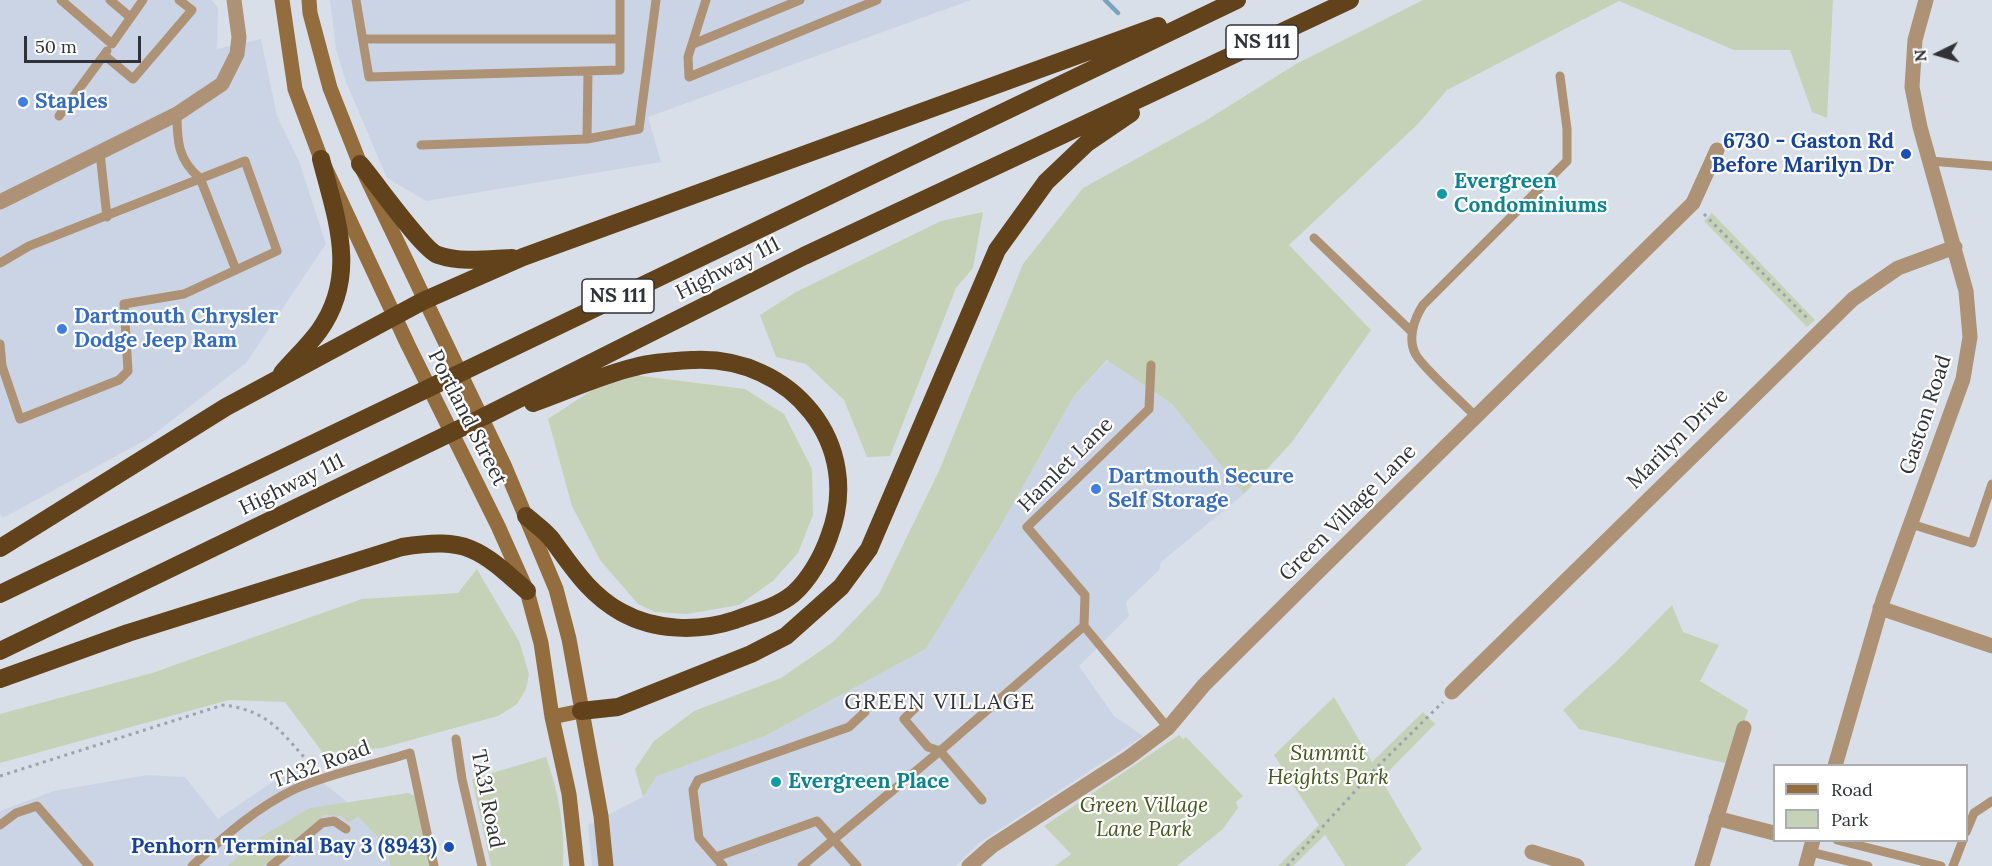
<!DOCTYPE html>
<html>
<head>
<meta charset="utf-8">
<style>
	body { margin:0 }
	#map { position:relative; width:1992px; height:866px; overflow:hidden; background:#d9dfe9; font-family:Lora,serif }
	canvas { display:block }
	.legend { position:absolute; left:1773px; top:764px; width:195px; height:78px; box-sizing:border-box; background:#fff; border:2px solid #acadaf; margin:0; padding:8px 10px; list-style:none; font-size:18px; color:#2f3236 }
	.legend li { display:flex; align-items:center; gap:12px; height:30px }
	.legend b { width:30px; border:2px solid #acadaf }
	.north { position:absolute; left:1908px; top:24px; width:60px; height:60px; -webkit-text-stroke:4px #fff; paint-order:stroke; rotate:265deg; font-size:16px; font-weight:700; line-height:24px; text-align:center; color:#2f3236 }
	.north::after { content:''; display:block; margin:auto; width:21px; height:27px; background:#2f3236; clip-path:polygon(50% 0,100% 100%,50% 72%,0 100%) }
	.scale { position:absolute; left:24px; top:36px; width:117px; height:27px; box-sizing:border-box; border:3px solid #2f3236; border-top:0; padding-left:8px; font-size:18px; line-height:21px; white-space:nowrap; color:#2f3236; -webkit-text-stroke:4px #fff; paint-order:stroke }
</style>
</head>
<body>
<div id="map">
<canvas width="1992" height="866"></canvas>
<ul class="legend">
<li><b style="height:8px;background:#946d3f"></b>Road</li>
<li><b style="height:16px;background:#c6d2b7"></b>Park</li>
</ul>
<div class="north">N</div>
<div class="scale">50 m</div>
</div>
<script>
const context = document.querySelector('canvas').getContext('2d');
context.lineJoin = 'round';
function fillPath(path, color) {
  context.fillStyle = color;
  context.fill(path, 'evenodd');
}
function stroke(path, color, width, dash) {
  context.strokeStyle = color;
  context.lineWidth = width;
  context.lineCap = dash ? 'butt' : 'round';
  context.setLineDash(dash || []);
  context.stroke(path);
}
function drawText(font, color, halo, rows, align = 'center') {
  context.font = font + ' Lora,serif';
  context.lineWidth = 4.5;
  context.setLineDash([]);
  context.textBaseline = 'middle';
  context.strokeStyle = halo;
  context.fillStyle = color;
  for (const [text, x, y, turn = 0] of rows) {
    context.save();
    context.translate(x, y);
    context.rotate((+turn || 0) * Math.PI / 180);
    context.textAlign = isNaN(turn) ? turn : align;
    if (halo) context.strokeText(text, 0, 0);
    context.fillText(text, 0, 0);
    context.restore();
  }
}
fillPath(new Path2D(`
	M 0,0 L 212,0 L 218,8 L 217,49 L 261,39 L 277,116 L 299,161 L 326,244 L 246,363 L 149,438 L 3,518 L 0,514 Z
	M 330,0 L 971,0 L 648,117 L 661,162 L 426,201 L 387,178 L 346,82 L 336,49 Z
	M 1108,360 L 1172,404 L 1244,494 L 1161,562 L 1159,570 L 1126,602 L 1129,616 L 1079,666 L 1114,716 L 1143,736 L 979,843 L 956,866 L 592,866 L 588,825 L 643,797 L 656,776 L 765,736 L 926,649 L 1000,527 L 1074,396 Z
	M 299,764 L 346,801 L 387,847 L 390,866 L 0,866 L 0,811 L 54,791 L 147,775 L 185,777 L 218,819 Z`), '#cbd4e4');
fillPath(new Path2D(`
	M 1423,0 L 1833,0 L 1827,118 L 1812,112 L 1790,50 L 1734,50 L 1619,1 L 1447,90 L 1418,124 L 1289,245 L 1371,330 L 1292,442 L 1244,494 L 1172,404 L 1107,360 L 1074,396 L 1000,527 L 926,649 L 765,736 L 657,776 L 643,797 L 635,769 L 654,741 L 694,711 L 781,678 L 833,642 L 879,594 L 939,471 L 1023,264 L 1083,188 L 1205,121 L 1296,64 Z
	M 983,212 L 973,268 L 956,288 L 890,456 L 867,457 L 844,400 L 806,364 L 776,357 L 760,315 L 796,292 L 941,221 Z
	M 1712,213 L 1815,320 L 1807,327 L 1704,221 Z
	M 618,373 L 745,389 L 784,414 L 812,469 L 813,515 L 798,553 L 773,581 L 739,605 L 687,614 L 655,612 L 638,604 L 600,560 L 572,506 L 548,419 Z
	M 477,569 L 519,641 L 529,674 L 526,689 L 517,704 L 498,716 L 382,748 L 323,753 L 285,702 L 229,700 L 0,763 L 0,714 L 152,673 L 362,599 L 458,593 Z
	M 1672,605 L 1683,632 L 1719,645 L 1700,681 L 1748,710 L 1729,764 L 1579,729 L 1563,710 L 1619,659 Z
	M 1334,697 L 1372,762 L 1423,712 L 1435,724 L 1381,779 L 1422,849 L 1405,866 L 1345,866 L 1325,835 L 1293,866 L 1278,866 L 1319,825 L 1274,755 Z
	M 1179,735 L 1183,739 L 1186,737 L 1243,796 L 1236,802 L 1238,808 L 1223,829 L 1177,866 L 1055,866 L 1071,854 L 1044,826 Z
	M 546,757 C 559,793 565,828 563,866 L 491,866 L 472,779 Z
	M 408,793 L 420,798 L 433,866 L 390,866 L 387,847 L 358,816 L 349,823 L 342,816 L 324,815 L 263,866 L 228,866 L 252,842 L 310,808 Z`), '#c6d2b7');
stroke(new Path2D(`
	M 1105,0 L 1118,13`), '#79a3bb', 4.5);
stroke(new Path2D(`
	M 1704,214 L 1809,320
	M 0,776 L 223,705 C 273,711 283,736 316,770
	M 1287,866 L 1377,767 L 1443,702`), '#9da2aa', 3, [3, 4.5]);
stroke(new Path2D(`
	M 61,0 L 112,44 L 143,0
	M 110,0 L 130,17
	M 356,0 L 369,77 L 620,70 L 620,0
	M 706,0 L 688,57 L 689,77 L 877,0
	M 363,39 L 620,39
	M 693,44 L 800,0
	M 104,55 L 133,79 L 192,10 L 179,0
	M 177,114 C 177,141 178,160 200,178 L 236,270
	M 59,116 L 107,51
	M 587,139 L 639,129 L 656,0
	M 421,145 L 587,139 L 588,71
	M 100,153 L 107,217
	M 1930,161 L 1992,166
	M 1314,238 L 1412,332
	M 0,263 L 29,246 L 245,161 L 277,251 L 184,294 L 124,304 L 128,371 L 119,380 L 20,419 L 2,366 L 0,344
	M 1151,365 L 1149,409 L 1027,527 L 1085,595 L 1084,626 L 1168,728
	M 1475,416 C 1461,401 1425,370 1416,355 C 1407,339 1414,319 1423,305 L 1567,161 L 1567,129 L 1560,76
	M 1911,524 L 1972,543 L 1992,484
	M 918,705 L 904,719 L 928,747 L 940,751 L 982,800
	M 456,739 L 462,779 L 482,866
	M 0,825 L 16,813 L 37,806 L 89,866
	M 1966,832 L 1974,813 L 1992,801
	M 1837,840 L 1941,866
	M 1811,852 L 1868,866
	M 716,857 L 817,821 L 857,866
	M 192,866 C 224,837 255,808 295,789 C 331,773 373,765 410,753 L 434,866
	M 271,866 L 322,823 L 334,821 L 346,829
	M 723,866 L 699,838 L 693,790 L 698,780 L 849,727 L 865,712
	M 802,866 L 940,751 L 1084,626
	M 1953,866 L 1963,840`), '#ad9275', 9);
stroke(new Path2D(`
	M 0,202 L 177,114 L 222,84 L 237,54 L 239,37 L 234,0
	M 1880,608 L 1992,646
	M 1452,692 L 1853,299 L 1898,268 L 1955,247
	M 1835,766 L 1883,600 L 1963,379 L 1970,337 L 1966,291 L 1920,127 L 1912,87 L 1915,40 L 1926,0
	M 1716,818 L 1774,833
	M 1532,852 L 1577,866
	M 969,866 L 992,846 L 1128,758 L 1168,728 L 1204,685 L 1314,576 L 1693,203 L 1717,150
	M 1702,866 L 1744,728
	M 1806,866 L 1813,840`), '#ad9275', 15);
stroke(new Path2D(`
	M 282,0 L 295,89 L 321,159 L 408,345 L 498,526 L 527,591 L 541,643 L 552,717 L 569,794 L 577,866
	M 309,0 L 310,13 L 330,88 L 360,164 L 504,465 L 556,589 L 569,639 L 601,816 L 606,866
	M 552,717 L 581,711`), '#946d3f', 15);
stroke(new Path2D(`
	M 360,164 C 374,180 423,250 438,255 C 462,263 488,259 512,258
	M 282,373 C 294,359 308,346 319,331 C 359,275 336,218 321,159
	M 526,516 C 535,524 546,531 553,541 C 573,568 590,595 621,612 C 655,631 699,632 735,620 C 754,613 777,607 793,594 C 809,580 822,557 829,537 C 865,444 791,356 694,360 C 675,361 653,362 635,367 C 601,375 567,391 533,403
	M 0,548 L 226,407 L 423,301 L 523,257 L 1158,26
	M 0,594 L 1237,0
	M 0,651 L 461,428 L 804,256 L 1350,0
	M 0,679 L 128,633 L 402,547 C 467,537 479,548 527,591
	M 581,711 L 618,707 L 751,654 L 786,636 L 841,587 L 869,549 L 997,250 L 1046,182 L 1087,143 L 1131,113`), '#62421a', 18);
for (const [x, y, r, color] of [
	[23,102,6,"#3f7fe0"],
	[1906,154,6,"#1a4fb4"],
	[1442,194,6,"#0f9aa8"],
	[62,329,6,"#3f7fe0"],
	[1096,489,6,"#3f7fe0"],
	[776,782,6,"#0f9aa8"],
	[449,847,6,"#1a4fb4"]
]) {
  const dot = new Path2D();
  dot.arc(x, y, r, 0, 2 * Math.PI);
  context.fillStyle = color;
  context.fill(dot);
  stroke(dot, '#fff', 2);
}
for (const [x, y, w] of [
	[1262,42,72],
	[618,296,72]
]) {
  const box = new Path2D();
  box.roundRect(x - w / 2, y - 17, w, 34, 4.5);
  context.fillStyle = '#fff';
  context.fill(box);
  stroke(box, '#2f3236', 1.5);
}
drawText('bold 20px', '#2f3236', null, [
	["NS 111",1262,42],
	["NS 111",618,296]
]);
drawText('bold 21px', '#366cbe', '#fff', [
	["Staples",35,102],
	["Dartmouth Chrysler",74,317],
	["Dodge Jeep Ram",74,341],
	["Dartmouth Secure",1108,477],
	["Self Storage",1108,501]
], 'left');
drawText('bold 21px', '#164399', '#fff', [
	["6730 - Gaston Rd",1894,142],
	["Before Marilyn Dr",1894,166],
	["Penhorn Terminal Bay 3 (8943)",437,847]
], 'right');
drawText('bold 21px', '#0d838f', '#fff', [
	["Evergreen",1454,182],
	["Condominiums",1454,206],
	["Evergreen Place",788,782]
], 'left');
drawText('21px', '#2f3236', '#fff', [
	["Highway 111",728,269,-27],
	["Gaston Road",1926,415,-72],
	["Portland Street",467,418,63],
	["Marilyn Drive",1678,439,-45],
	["Hamlet Lane",1066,465,-45],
	["Highway 111",292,485,-26],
	["Green Village Lane",1348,513,-45],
	["TA32 Road",321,765,-20],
	["TA31 Road",487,799,79]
]);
drawText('italic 21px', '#42581d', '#fff', [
	["Summit",1328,754],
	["Heights Park",1328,778],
	["Green Village",1144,806],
	["Lane Park",1144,830]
]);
context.letterSpacing = '1.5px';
drawText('22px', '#2f3236', '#fff', [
	["GREEN VILLAGE",940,703]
]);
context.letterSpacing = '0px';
</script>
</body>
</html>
